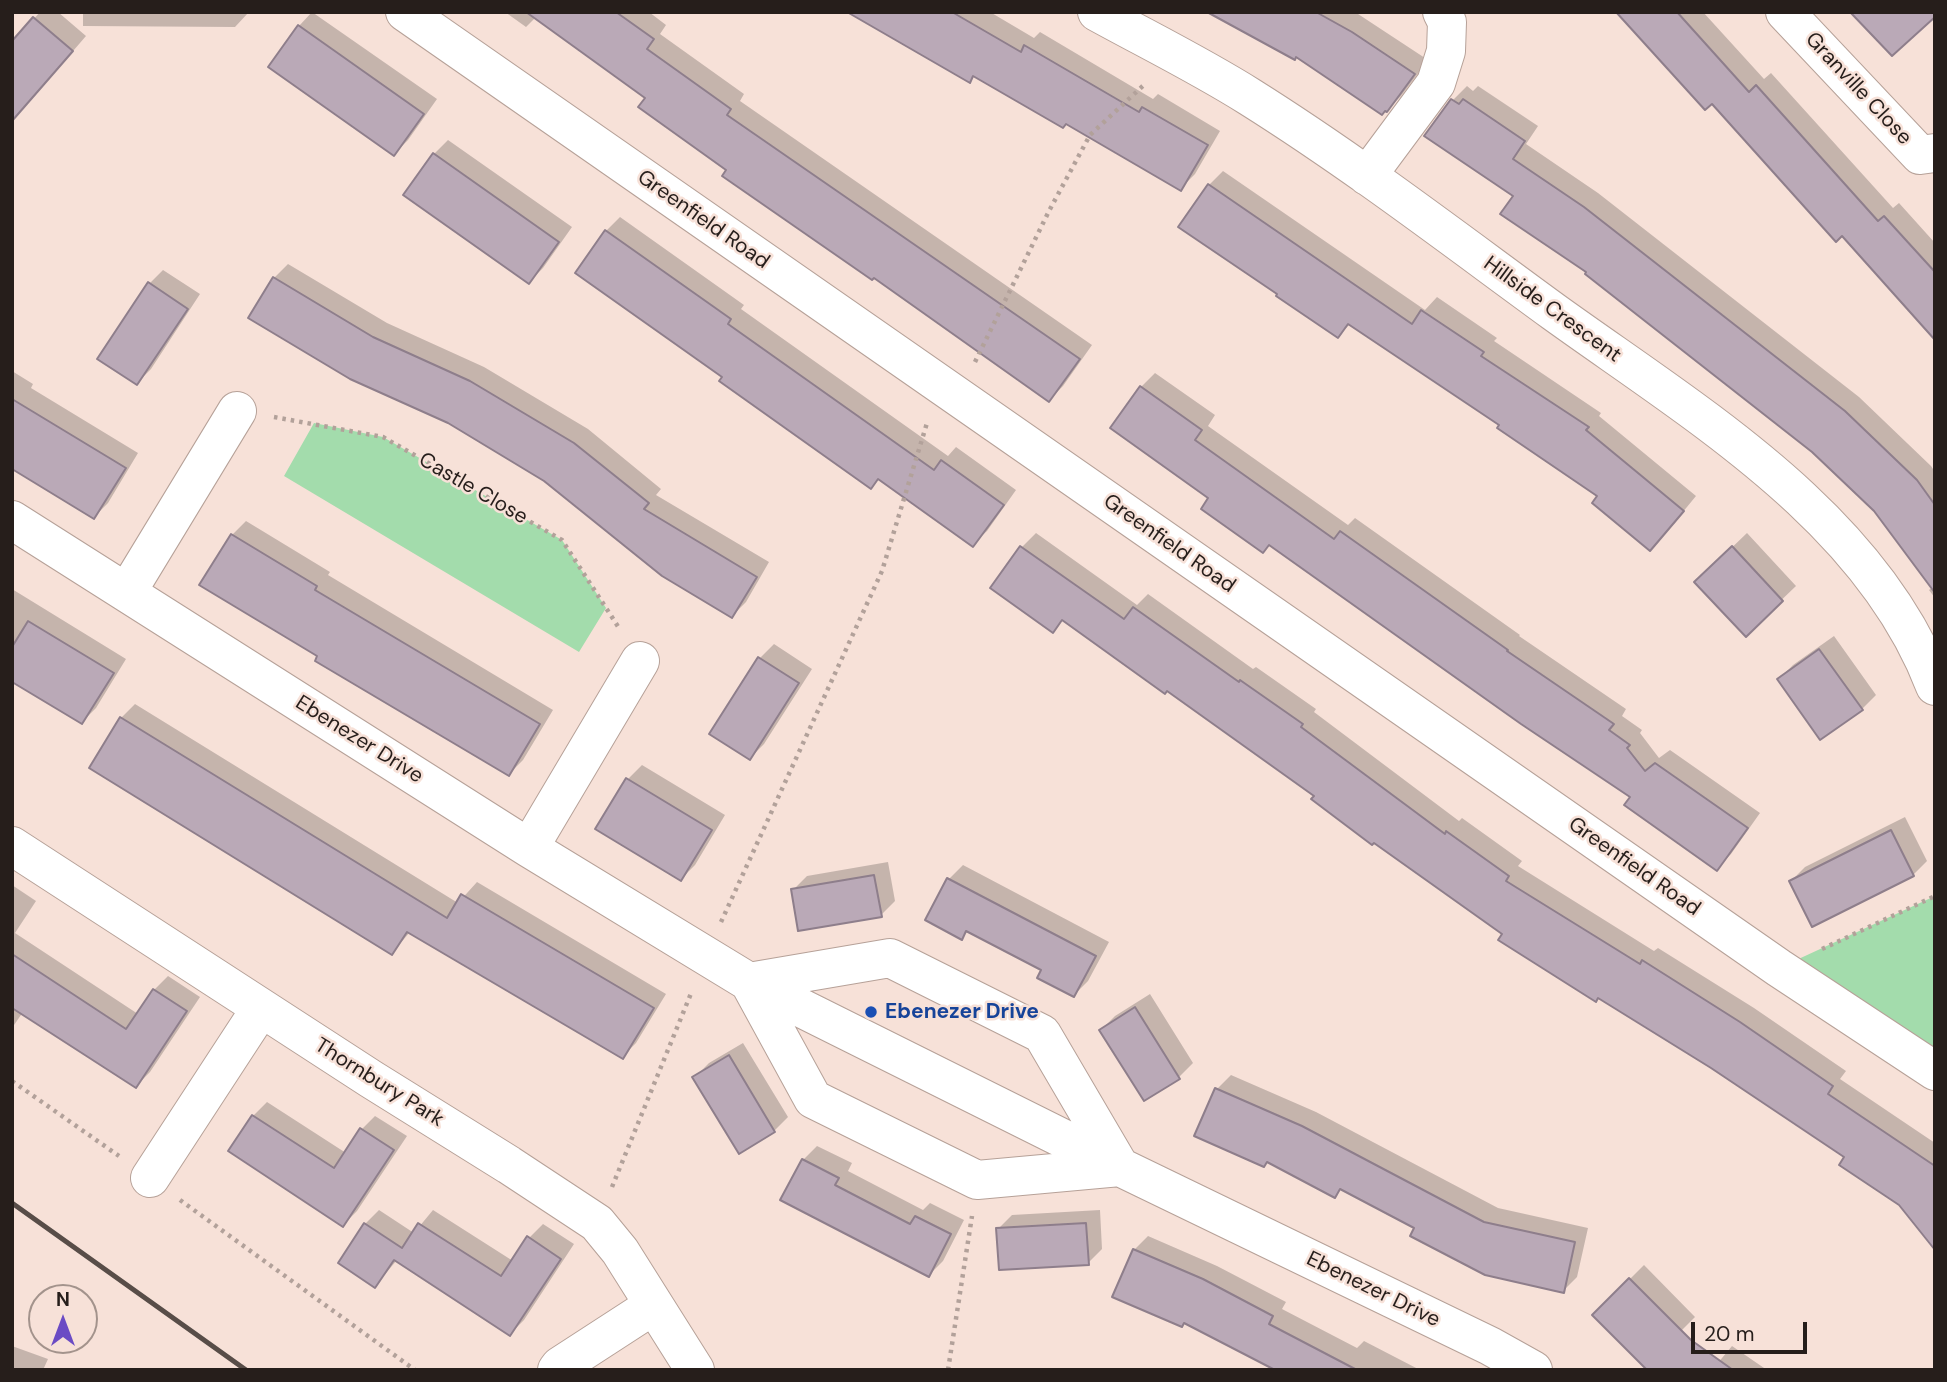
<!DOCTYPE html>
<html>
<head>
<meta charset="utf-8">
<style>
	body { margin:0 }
	#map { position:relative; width:1947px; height:1382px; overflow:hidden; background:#f7e1d8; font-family:"DM Sans",sans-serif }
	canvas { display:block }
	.frame { position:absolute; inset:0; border:14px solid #261e1b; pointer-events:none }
	.north { position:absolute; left:28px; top:1284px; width:70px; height:70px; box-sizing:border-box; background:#f7e1d8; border:2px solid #a3938c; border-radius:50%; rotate:0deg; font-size:19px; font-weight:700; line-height:28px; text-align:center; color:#261e1b }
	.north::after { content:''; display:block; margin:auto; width:24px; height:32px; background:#6b4bc4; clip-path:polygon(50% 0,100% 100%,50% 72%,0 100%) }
	.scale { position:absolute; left:1691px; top:1322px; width:116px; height:32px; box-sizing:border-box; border:4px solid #261e1b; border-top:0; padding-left:9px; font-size:21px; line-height:24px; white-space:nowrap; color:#261e1b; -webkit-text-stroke:5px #f7e1d8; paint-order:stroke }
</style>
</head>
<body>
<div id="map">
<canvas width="1947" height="1382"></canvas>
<div class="frame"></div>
<div class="north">N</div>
<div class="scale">20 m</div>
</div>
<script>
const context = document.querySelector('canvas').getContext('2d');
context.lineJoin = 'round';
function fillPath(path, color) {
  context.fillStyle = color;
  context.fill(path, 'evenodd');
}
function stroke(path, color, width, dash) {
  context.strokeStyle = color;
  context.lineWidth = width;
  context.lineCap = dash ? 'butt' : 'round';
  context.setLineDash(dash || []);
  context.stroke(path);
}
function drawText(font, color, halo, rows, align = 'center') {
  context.font = font + ' "DM Sans",sans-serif';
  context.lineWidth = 5;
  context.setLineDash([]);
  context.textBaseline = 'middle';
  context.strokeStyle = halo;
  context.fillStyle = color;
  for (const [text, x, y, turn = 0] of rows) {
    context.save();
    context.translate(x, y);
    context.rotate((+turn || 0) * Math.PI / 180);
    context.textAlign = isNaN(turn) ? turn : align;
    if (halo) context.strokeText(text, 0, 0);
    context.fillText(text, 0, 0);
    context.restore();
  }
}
fillPath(new Path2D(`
	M 314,423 L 383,437 L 562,540 L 606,608 L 579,652 L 284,476 Z
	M 1935,896 L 1935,1071 L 1779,968 Z`), '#a3dcac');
fillPath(new Path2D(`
	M 40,12 L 58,12 L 86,36 L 36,94 L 12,44 Z
	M 83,12 L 249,12 L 235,27 L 83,26 Z
	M 312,12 L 437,99 L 408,140 L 394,154 L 270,67 L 299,26 Z
	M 505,12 L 649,12 L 666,25 L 660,34 L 744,94 L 740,101 L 1092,345 L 1063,386 L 1049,400 L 729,169 L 648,97 L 536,17 L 526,27 Z
	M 855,12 L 990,12 L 1034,38 L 1040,32 L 1153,99 L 1158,94 L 1220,131 L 1195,174 L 1181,188 L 1067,122 L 975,75 L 969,81 L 881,30 L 880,31 Z
	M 1211,12 L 1355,12 L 1428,60 L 1401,96 L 1387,110 L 1297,55 Z
	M 1619,12 L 1703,12 L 1764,79 L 1771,73 L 1893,208 L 1899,203 L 1935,243 L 1935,340 L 1842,234 L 1712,102 Z
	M 1467,86 L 1473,91 L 1478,86 L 1538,126 L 1526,144 L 1598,193 L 1859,397 L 1931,466 L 1935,472 L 1935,598 L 1929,590 L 1933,587 L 1876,510 L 1813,450 L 1589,271 L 1515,195 L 1426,136 L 1453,100 Z
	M 448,140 L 572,227 L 543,268 L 529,282 L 405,194 L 434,154 Z
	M 1223,171 L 1425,310 L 1437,297 L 1497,338 L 1494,341 L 1601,413 L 1599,416 L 1696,496 L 1664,535 L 1600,496 L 1501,425 L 1351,323 L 1338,336 L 1209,185 Z
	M 620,217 L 744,305 L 741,309 L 948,456 L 956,447 L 1016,490 L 987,531 L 973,544 L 879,478 L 871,486 L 725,376 L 606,231 Z
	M 288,264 L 387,323 L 484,367 L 588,429 L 661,489 L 656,495 L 769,562 L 746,602 L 732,616 L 545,479 L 274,278 Z
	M 163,270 L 200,294 L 151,369 L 137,383 L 149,284 Z
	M 12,371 L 33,384 L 31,388 L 138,453 L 108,503 L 94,517 L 12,462 Z
	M 1155,373 L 1215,415 L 1208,426 L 1348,525 L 1355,518 L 1520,635 L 1519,636 L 1626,709 L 1622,716 L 1642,730 L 1640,733 L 1659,758 L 1670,750 L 1760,813 L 1731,854 L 1717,868 L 1632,796 L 1112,428 L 1141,387 Z
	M 246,521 L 330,572 L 328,575 L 553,710 L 523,760 L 509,774 L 320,656 L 232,535 Z
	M 1036,533 L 1137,605 L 1148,594 L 1253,669 L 1256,667 L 1316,709 L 1314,712 L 1459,821 L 1462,818 L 1522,861 L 1518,866 L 1654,951 L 1658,948 L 1754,1008 L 1846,1071 L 1840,1079 L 1935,1143 L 1935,1247 L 1900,1203 L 1847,1156 L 1504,933 L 1167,689 L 1064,619 L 1052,630 L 1022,547 Z
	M 1747,533 L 1796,586 L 1746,634 L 1696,582 Z
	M 12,589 L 126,659 L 96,708 L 82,722 L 12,679 Z
	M 1834,636 L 1876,695 L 1862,709 L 1779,679 L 1793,665 Z
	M 774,644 L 812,669 L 764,744 L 750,758 L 760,658 Z
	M 135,704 L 458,903 L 477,882 L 666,994 L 636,1043 L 622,1057 L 410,932 L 392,953 L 121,718 Z
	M 642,765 L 725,815 L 695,865 L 681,879 L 597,828 L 628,779 Z
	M 1905,817 L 1927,861 L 1913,875 L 1791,881 L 1805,867 Z
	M 888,862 L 895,901 L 881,915 L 793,890 L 807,876 Z
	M 963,865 L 1109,942 L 1088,981 L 1074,995 L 1044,970 L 969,930 L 962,938 L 927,920 L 949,879 Z
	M 12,885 L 36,901 L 15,933 L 138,1014 L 154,990 L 168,976 L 200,997 L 150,1072 L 136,1086 L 23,1012 L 12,1028 Z
	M 1150,994 L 1193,1063 L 1179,1077 L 1101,1030 L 1115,1016 Z
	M 743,1043 L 788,1117 L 774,1131 L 695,1077 L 709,1063 Z
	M 1231,1075 L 1316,1112 L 1498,1208 L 1588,1228 L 1577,1277 L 1563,1291 L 1416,1228 L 1342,1188 L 1335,1195 L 1268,1160 L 1217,1089 Z
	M 267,1102 L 346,1153 L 361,1130 L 375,1116 L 407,1136 L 357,1211 L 343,1225 L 253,1116 Z
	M 817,1146 L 852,1163 L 848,1171 L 923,1210 L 930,1203 L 964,1220 L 943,1261 L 929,1275 L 803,1160 Z
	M 379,1210 L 414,1233 L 433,1210 L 513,1261 L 529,1238 L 543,1224 L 574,1244 L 524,1320 L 510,1334 L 397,1260 L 375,1286 L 365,1224 Z
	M 1100,1210 L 1102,1249 L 1088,1263 L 998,1229 L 1012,1215 Z
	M 1148,1236 L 1217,1266 L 1286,1302 L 1282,1309 L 1357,1348 L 1364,1341 L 1420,1370 L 1278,1370 L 1185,1322 L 1134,1250 Z
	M 1644,1265 L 1695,1317 L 1646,1366 L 1594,1315 Z
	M 12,1346 L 48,1359 L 43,1370 L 12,1370 Z
	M 1732,1346 L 1767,1370 L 1712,1370 Z`), '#0003');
const building = new Path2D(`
	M 526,12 L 616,12 L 654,39 L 647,49 L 731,109 L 727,115 L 1080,359 L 1049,402 L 874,278 L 872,280 L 722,176 L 726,170 L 638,107 L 645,98 Z
	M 847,12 L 952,12 L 1021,52 L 1024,45 L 1139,112 L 1142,107 L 1208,145 L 1181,191 L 1066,124 L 1063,128 L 973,76 L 970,83 Z
	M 1207,12 L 1316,12 L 1352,32 L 1415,74 L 1387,112 L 1385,111 L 1382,115 L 1296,57 L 1295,60 Z
	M 1616,12 L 1677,12 L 1749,92 L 1756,85 L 1878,221 L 1884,216 L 1935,272 L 1935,340 L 1842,236 L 1836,242 L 1712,104 L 1705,110 Z
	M 1850,12 L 1935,12 L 1935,17 L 1892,56 Z
	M 33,17 L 73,51 L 12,121 L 12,41 Z
	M 298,25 L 424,114 L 394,156 L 268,67 Z
	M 1451,99 L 1459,104 L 1463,99 L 1525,141 L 1513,159 L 1584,207 L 1845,411 L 1917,480 L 1935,505 L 1935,593 L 1874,511 L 1812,452 L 1585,274 L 1586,272 L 1500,214 L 1513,196 L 1424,136 Z
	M 433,153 L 559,242 L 529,284 L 403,195 Z
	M 1208,184 L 1412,324 L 1421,310 L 1484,352 L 1481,356 L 1589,427 L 1586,430 L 1684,511 L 1650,551 L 1592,503 L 1597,496 L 1497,428 L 1499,425 L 1348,324 L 1338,338 L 1276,296 L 1277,294 L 1178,227 Z
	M 605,230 L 731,319 L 728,324 L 934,470 L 941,460 L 1004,505 L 973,547 L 878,479 L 871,489 L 719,381 L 722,377 L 575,273 Z
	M 273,277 L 373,337 L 470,381 L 574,443 L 649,503 L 644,509 L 757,577 L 732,618 L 662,576 L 544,481 L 448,423 L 350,379 L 248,318 Z
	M 148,282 L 188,309 L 137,385 L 97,359 Z
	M 1140,386 L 1202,430 L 1195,440 L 1334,539 L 1340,531 L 1508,650 L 1507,651 L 1614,724 L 1609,730 L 1630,745 L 1627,748 L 1645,771 L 1655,763 L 1748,828 L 1717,871 L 1624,805 L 1630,797 L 1521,724 L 1269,545 L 1263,553 L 1201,509 L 1208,498 L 1110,428 Z
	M 12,399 L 126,468 L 94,519 L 12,469 Z
	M 231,534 L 317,586 L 315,590 L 540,724 L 509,776 L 315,661 L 317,656 L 199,585 Z
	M 1020,546 L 1124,619 L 1133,607 L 1239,682 L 1240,680 L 1303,724 L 1301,727 L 1445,834 L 1446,831 L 1509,876 L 1506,881 L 1640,964 L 1642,960 L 1740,1022 L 1833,1086 L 1828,1094 L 1935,1166 L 1935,1250 L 1899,1205 L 1839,1165 L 1844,1157 L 1711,1068 L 1598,998 L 1596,1002 L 1498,940 L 1502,934 L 1374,843 L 1372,845 L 1311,799 L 1314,796 L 1167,691 L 1165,694 L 1062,620 L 1053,633 L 990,588 Z
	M 1732,546 L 1783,601 L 1746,637 L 1694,582 Z
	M 28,621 L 114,673 L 82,724 L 12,682 L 12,647 Z
	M 1819,649 L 1863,710 L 1820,740 L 1777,679 Z
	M 758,657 L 799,683 L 750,760 L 709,734 Z
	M 120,717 L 447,918 L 461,894 L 654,1008 L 623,1059 L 407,932 L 392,955 L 89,768 Z
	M 626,778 L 712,830 L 681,881 L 595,829 Z
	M 1891,830 L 1914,876 L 1812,927 L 1789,881 Z
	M 874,875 L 882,917 L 798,931 L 791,889 Z
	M 947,878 L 1096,956 L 1074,997 L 1037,978 L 1041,970 L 966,931 L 962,940 L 925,920 Z
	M 12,954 L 126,1029 L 153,989 L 187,1011 L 136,1088 L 12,1008 Z
	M 1135,1007 L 1180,1079 L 1144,1101 L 1099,1030 Z
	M 729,1055 L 775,1132 L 739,1154 L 692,1077 Z
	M 1215,1088 L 1302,1126 L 1484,1222 L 1575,1242 L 1564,1293 L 1485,1275 L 1410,1236 L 1414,1228 L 1340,1189 L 1335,1198 L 1267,1162 L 1264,1167 L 1194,1136 Z
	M 252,1115 L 334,1168 L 360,1128 L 394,1150 L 343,1227 L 228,1151 Z
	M 802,1159 L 839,1178 L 835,1185 L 910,1224 L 915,1216 L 951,1234 L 929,1277 L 780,1200 Z
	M 364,1223 L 402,1248 L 418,1223 L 501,1276 L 527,1236 L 561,1259 L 510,1336 L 394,1260 L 375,1288 L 338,1263 Z
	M 1086,1223 L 1089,1265 L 999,1270 L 996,1228 Z
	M 1133,1249 L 1203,1279 L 1273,1316 L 1269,1324 L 1357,1370 L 1275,1370 L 1184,1323 L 1182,1327 L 1112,1297 Z
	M 1629,1278 L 1691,1340 L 1733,1370 L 1647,1370 L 1592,1315 Z`);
fillPath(building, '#baa9b7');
stroke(building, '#8e7e8b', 2);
const minor = new Path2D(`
	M 405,12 L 1779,968 L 1935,1071
	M 1097,12 C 1148,40 1201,66 1250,97 C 1355,163 1454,239 1554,312 C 1694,413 1871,517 1935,686
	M 1785,12 L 1920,155 L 1935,153
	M 1367,176 L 1436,83 L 1446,51 L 1447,22 L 1442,12
	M 12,520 L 529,848 L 749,982 L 1120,1167 L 1490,1346 L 1533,1370
	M 127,592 L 237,411
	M 12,846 L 371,1079 L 509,1165 L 597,1223 L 620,1251 L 695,1370
	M 529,848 L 640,661
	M 890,958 L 1042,1034 L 1120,1167 L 977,1180 L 813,1099 L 749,982 Z
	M 150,1178 L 261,1008
	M 557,1370 L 560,1366 L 654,1305`);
stroke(minor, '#b6a198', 40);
stroke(new Path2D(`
	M 975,362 L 1049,211 L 1090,135 L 1146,83
	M 274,417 L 383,437 L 562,540 L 619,628
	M 721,922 L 882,571 L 927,423
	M 1822,949 L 1935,896
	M 12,1081 L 119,1156
	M 612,1187 L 692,991
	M 180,1200 L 415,1370
	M 948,1370 L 972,1216`), '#b2a19a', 4.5, [3.5, 5]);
stroke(minor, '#fff', 38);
stroke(new Path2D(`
	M 12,1203 L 246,1370`), '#584d48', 5);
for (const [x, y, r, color] of [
	[871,1012,7,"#1a4fb4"]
]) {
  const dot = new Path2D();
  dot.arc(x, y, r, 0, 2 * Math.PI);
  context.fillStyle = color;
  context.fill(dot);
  stroke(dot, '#f7e1d8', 2.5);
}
drawText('21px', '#261e1b', '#f7e1d8', [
	["Granville Close",1858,89,47],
	["Greenfield Road",703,220,35],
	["Hillside Crescent",1552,310,36],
	["Castle Close",473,489,30],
	["Greenfield Road",1169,544,35],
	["Ebenezer Drive",359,740,32],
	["Greenfield Road",1634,867,35],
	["Thornbury Park",379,1083,32],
	["Ebenezer Drive",1373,1290,26]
]);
drawText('bold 21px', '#164399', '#f7e1d8', [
	["Ebenezer Drive",885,1012]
], 'left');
</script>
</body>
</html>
